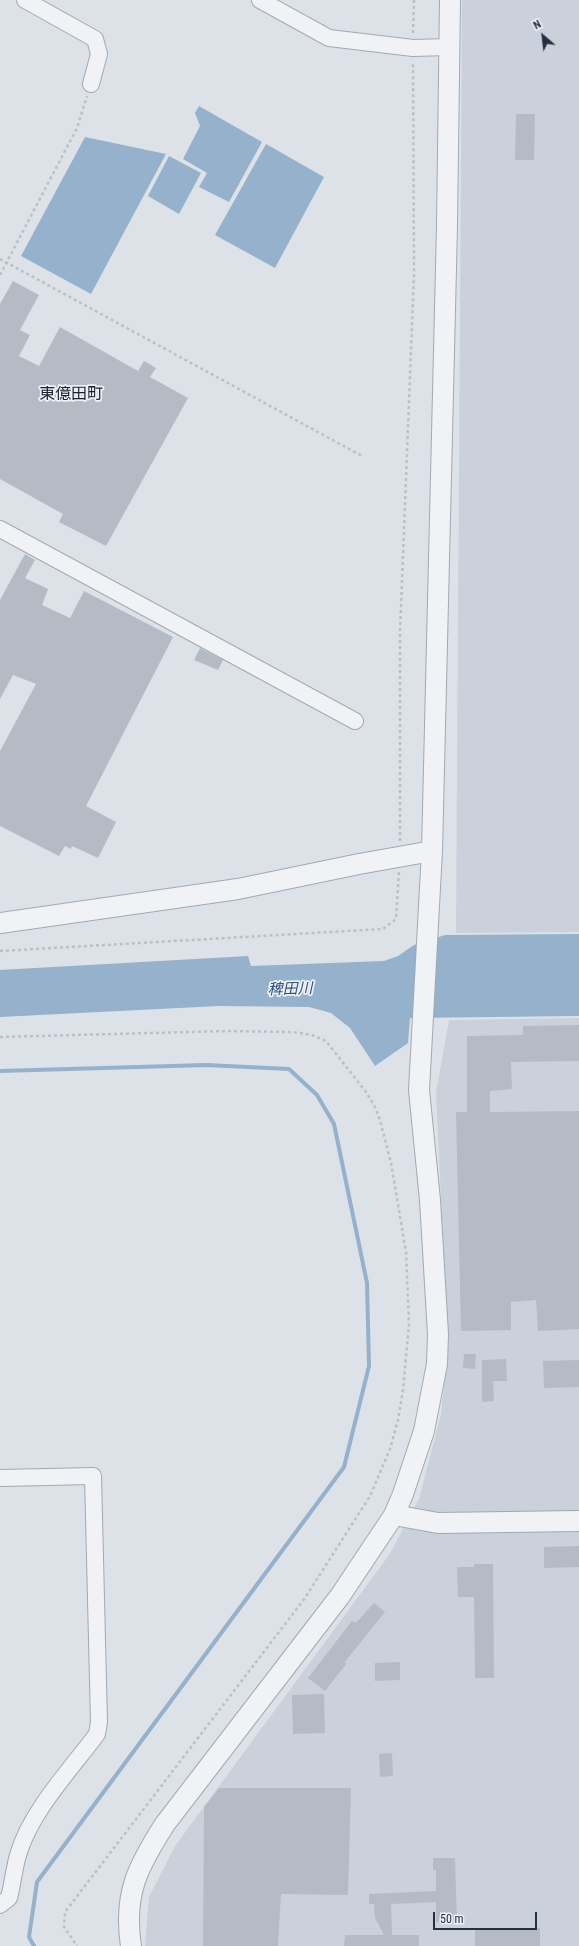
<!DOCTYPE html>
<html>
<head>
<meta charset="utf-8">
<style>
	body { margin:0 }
	#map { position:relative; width:579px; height:1946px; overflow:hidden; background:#dde2e8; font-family:"Roboto Condensed",sans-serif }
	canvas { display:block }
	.north { position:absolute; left:523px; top:16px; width:40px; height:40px; -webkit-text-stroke:3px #edf1f6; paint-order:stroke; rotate:332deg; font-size:11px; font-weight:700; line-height:16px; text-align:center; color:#263040 }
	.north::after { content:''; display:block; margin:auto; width:14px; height:18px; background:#263040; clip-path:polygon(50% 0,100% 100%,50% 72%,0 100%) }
	.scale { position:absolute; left:433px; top:1912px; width:104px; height:18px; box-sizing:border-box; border:2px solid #263040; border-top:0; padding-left:5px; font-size:12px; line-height:14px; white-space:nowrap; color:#263040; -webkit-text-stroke:3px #edf1f6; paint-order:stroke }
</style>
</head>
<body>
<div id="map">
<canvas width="579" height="1946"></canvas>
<div class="north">N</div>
<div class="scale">50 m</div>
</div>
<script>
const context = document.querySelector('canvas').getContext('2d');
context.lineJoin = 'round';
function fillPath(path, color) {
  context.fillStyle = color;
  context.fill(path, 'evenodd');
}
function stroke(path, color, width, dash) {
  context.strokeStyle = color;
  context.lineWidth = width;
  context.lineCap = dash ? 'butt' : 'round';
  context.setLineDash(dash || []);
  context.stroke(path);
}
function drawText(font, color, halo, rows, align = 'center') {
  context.font = font + ' "Roboto Condensed","Noto Sans JP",sans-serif';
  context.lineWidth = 3.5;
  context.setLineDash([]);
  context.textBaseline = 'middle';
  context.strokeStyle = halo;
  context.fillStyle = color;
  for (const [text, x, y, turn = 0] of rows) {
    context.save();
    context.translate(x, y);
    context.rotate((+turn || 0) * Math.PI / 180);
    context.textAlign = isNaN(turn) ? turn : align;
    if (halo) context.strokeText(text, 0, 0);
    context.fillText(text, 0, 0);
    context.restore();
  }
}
fillPath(new Path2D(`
	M 462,0 L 579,0 L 579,932 L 456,933 Z
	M 579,1018 L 579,1946 L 145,1946 L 149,1897 L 175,1846 L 389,1555 L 419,1499 L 441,1415 L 448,1344 L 436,1093 L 449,1020 Z`), '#cbd1da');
fillPath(new Path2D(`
	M 199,106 L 262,142 L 229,202 L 199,187 L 207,173 L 183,159 L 200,126 L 195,113 Z
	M 85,137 L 166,154 L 91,294 L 21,256 Z
	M 266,144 L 324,177 L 275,268 L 215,235 Z
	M 169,156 L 201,173 L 179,214 L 148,196 Z
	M 579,934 L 579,1016 L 410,1018 L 408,1043 L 375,1066 L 350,1028 L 331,1013 L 309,1007 L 219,1006 L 0,1017 L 0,970 L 248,956 L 251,966 L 384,961 L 398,956 L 414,945 L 445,935 Z`), '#96b1cb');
stroke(new Path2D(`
	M 0,1071 L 206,1065 L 289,1069 L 317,1095 L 334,1124 L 367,1283 L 369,1366 L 344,1467 L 37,1882 L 29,1937 L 34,1946`), '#96b1cb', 4);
fillPath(new Path2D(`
	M 516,114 L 535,114 L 534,160 L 515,160 Z
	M 13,281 L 39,295 L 20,330 L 30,335 L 19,356 L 39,366 L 60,327 L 138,371 L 144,361 L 156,368 L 150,377 L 188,398 L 106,546 L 59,522 L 63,514 L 0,479 L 0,304 Z
	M 25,554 L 35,560 L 25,578 L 48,589 L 42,605 L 70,618 L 84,591 L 173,637 L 86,806 L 116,822 L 98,858 L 72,846 L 71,849 L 65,846 L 59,856 L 0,826 L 0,751 L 36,684 L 13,675 L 0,699 L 0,600 Z
	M 200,648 L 223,660 L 218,670 L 194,660 Z
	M 579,1025 L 579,1061 L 511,1062 L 512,1089 L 490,1091 L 490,1112 L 579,1111 L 579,1329 L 538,1331 L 536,1300 L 511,1302 L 511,1330 L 461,1331 L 456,1112 L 467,1112 L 467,1036 L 523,1035 L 523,1026 Z
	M 464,1354 L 476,1354 L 475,1369 L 463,1368 Z
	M 506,1359 L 507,1381 L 493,1381 L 494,1401 L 482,1402 L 482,1360 Z
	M 579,1360 L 579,1387 L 544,1388 L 543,1361 Z
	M 579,1546 L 579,1567 L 544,1568 L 544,1547 Z
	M 474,1564 L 493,1564 L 494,1678 L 475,1678 L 474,1597 L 458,1597 L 457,1567 L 474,1567 Z
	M 374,1603 L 385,1612 L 344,1663 L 347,1663 L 325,1691 L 308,1678 L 352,1621 L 356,1623 Z
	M 400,1662 L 400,1680 L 375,1681 L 375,1663 Z
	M 324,1694 L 325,1733 L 293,1734 L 292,1695 Z
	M 392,1753 L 393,1776 L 380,1777 L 379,1754 Z
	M 219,1788 L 351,1788 L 348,1895 L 281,1894 L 278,1946 L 203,1946 L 204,1807 Z
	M 433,1858 L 455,1858 L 457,1922 L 436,1922 L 436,1902 L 391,1904 L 392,1935 L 419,1935 L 419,1946 L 344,1946 L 345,1935 L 384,1935 L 375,1918 L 374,1904 L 369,1904 L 369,1894 L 436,1891 L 436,1870 L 433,1870 Z
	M 540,1928 L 540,1946 L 475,1946 L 475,1929 Z`), '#b4bbc5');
const minor = new Path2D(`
	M 25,0 L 95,39 L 99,54 L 91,84
	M 260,0 L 329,38 L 413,48 L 449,47
	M 0,529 L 355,721
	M 0,1478 L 93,1476 L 99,1722 L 97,1734 C 71,1769 32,1810 19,1852 C 14,1867 13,1883 9,1898 L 0,1905`);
const tertiary = new Path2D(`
	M 0,923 L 238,889 L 359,864 L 432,851
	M 394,1515 L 438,1523 L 579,1521
	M 131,1946 C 123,1894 138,1866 165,1824 L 340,1596 L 394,1515 L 403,1494 L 424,1431 L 437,1364 L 438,1334 L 430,1200 L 419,1090 L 432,851 L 447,226 L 450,0`);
stroke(minor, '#a2a9b2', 18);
stroke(tertiary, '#a2a9b2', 22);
stroke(new Path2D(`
	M 413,33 L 414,0
	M 0,259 L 362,456
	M 0,275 L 77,128 L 87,96
	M 400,841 L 400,633 L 414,273 L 413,62
	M 0,951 L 383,929 L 396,919 L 399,872
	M 0,1037 L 227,1031 L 293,1032 L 312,1035 L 326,1041 L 366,1092 L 374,1105 L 380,1120 L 391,1163 L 406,1252 L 409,1324 L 403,1390 L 398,1420 L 390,1449 L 370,1496 L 305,1598 L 65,1912 L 64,1927 L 77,1946`), '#bbc0c7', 2.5, [3, 3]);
stroke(minor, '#f0f2f6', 16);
stroke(tertiary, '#f0f2f6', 20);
drawText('italic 15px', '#2e5076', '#edf1f6', [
	["稗田川",290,990,-2]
]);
drawText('16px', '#182130', '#edf1f6', [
	["東億田町",71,395]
]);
</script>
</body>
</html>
